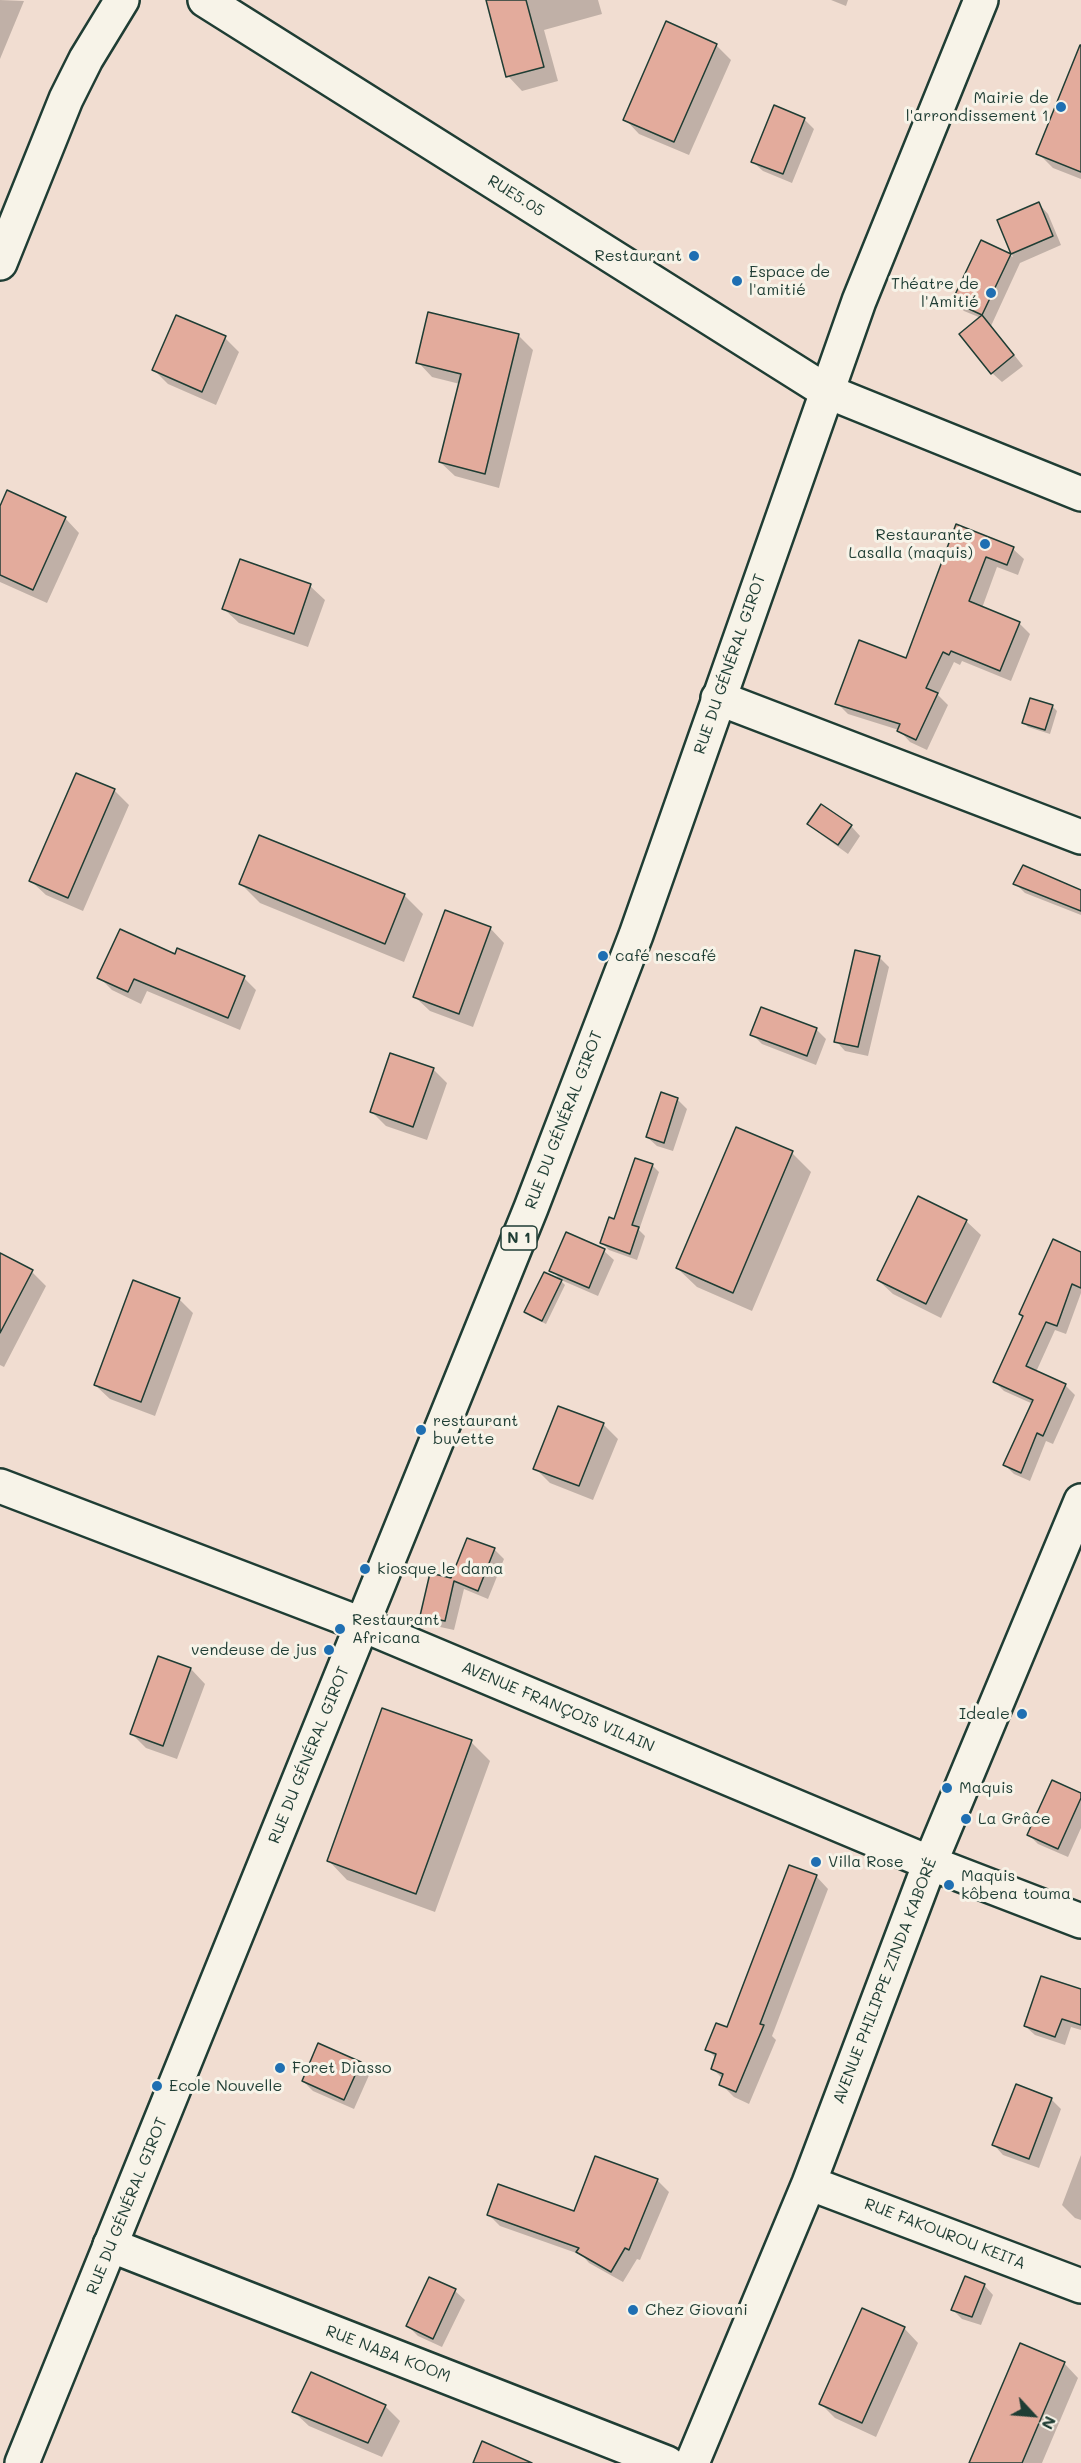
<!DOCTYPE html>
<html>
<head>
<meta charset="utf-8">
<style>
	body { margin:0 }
	#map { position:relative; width:1081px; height:2463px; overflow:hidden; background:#f1ddd1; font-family:Mali,sans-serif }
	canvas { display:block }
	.north { position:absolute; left:1003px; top:2385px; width:60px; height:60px; -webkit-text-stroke:4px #f7f3e8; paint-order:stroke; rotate:116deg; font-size:16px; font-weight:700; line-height:24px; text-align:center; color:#1f3d34 }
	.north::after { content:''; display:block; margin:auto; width:21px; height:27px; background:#1f3d34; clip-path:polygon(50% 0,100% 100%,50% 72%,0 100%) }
</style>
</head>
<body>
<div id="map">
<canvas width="1081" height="2463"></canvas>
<div class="north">N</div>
</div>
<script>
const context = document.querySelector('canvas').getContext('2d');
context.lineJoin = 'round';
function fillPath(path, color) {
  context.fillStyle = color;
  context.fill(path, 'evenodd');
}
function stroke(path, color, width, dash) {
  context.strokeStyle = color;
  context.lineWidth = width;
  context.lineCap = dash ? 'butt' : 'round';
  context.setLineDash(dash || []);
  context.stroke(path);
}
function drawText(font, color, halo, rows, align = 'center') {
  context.font = font + ' Mali,sans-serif';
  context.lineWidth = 6;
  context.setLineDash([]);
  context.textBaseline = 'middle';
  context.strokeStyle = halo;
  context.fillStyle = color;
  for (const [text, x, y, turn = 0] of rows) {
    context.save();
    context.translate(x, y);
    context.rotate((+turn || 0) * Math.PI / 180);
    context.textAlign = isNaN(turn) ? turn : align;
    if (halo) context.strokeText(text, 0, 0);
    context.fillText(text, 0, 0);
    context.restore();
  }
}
fillPath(new Path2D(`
	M 0,0 L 24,1 L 0,59 Z
	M 487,0 L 598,0 L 602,14 L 544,30 L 558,81 L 522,91 L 508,76 Z
	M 831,0 L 848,0 L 846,6 Z
	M 716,45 L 731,60 L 689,155 L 639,134 L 625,119 Z
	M 1081,76 L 1081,179 L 1053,168 L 1038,153 Z
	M 804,119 L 814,129 L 792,183 L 763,171 L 753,162 Z
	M 1039,204 L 1048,214 L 1061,245 L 1020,263 L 991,326 L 1023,366 L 1002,382 L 992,373 L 981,318 L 964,311 L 954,301 L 981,242 L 1013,257 L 999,221 Z
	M 518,335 L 533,350 L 499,488 L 455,476 L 440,462 L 460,384 L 432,377 L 418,362 Z
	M 225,338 L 239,352 L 216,405 L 168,384 L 154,370 Z
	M 0,509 L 65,518 L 79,533 L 47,603 L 0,582 Z
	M 957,526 L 1013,549 L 1024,559 L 1018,575 L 997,567 L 982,608 L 1019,623 L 1030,634 L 1011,681 L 962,661 L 960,665 L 954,662 L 938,695 L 948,705 L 927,750 L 910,742 L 899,730 L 848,714 L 837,703 L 906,660 Z
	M 241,561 L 310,586 L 325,600 L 308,647 L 239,623 L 224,609 Z
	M 1031,700 L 1053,707 L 1057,711 L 1050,734 L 1028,727 L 1024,723 Z
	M 114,790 L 129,805 L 83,911 L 46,895 L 31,881 Z
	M 809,824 L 851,826 L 860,836 L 848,854 L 819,833 Z
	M 1015,883 L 1081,892 L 1081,915 L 1025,893 Z
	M 241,884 L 404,895 L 423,914 L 404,962 L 260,903 Z
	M 490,928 L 504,943 L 473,1027 L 430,1011 L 415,997 Z
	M 175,956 L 244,978 L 256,990 L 240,1030 L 147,991 L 141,1004 L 112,990 L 99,977 Z
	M 879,957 L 889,967 L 868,1056 L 845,1051 L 836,1041 Z
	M 816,1029 L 826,1039 L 816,1065 L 762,1044 L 752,1034 Z
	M 433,1069 L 447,1083 L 427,1140 L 386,1126 L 371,1111 Z
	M 677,1099 L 687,1109 L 673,1151 L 657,1146 L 647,1137 Z
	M 792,1153 L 811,1172 L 752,1311 L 697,1287 L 677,1268 Z
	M 652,1165 L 659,1172 L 639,1230 L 645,1236 L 637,1260 L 609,1250 L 602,1243 Z
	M 966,1221 L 981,1235 L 941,1318 L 893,1294 L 878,1280 Z
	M 604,1251 L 614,1260 L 598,1296 L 561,1280 L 551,1270 Z
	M 1081,1253 L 1081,1293 L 1066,1334 L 1055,1330 L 1036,1372 L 1066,1386 L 1075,1395 L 1053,1444 L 1046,1441 L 1030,1481 L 1014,1474 L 1005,1465 L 1033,1404 L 1004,1391 L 995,1382 L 1024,1318 L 1020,1314 Z
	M 0,1255 L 32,1272 L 46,1286 L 4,1367 L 0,1365 Z
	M 561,1281 L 565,1285 L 546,1324 L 530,1316 L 526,1312 Z
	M 179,1299 L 193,1313 L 155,1416 L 110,1399 L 95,1385 Z
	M 603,1424 L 618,1439 L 593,1500 L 550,1483 L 535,1468 Z
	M 494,1549 L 504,1559 L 488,1599 L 464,1589 L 454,1630 L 431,1625 L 422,1615 L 452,1579 Z
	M 191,1669 L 205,1684 L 177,1759 L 146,1748 L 131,1733 Z
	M 471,1742 L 490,1761 L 435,1912 L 347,1880 L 328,1860 Z
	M 1081,1795 L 1081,1828 L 1068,1857 L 1038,1844 L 1029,1835 Z
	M 816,1876 L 828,1889 L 772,2036 L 776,2040 L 749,2104 L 734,2097 L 721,2084 L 723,2079 L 712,2068 L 716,2058 L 707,2049 L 728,2029 Z
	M 1081,1995 L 1081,2030 L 1071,2027 L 1065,2045 L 1035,2035 L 1025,2026 Z
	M 360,2063 L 370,2073 L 354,2109 L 313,2091 L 303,2081 Z
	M 1016,2086 L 1052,2100 L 1061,2109 L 1039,2168 L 1003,2155 L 994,2145 Z
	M 1081,2155 L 1081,2220 L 1075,2218 L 1062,2205 Z
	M 596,2158 L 658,2181 L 669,2192 L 640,2260 L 637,2259 L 623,2282 L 589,2263 L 582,2255 L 500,2226 L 489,2215 L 575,2213 Z
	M 984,2285 L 993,2295 L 981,2325 L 962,2319 L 953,2310 Z
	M 455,2291 L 465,2300 L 442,2347 L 418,2336 L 408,2326 Z
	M 904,2328 L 918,2343 L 876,2437 L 835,2418 L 821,2404 Z
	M 1064,2363 L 1078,2378 L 1042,2463 L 971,2463 Z
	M 385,2406 L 400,2421 L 382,2457 L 309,2426 L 294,2412 Z`), '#0003');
const building = new Path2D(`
	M 486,0 L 526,0 L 544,67 L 506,77 Z
	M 666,21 L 717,44 L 674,142 L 623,120 Z
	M 1080,45 L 1081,45 L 1081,172 L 1036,154 Z
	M 774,105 L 805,118 L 783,174 L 751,162 Z
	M 1039,202 L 1053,236 L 1011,254 L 997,220 Z
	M 981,240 L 1011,254 L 982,315 L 952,301 Z
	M 428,312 L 519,334 L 485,474 L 439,462 L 461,374 L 416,363 Z
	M 176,315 L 226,336 L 202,392 L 152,370 Z
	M 982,315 L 1014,355 L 991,374 L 959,334 Z
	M 7,490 L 66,517 L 33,590 L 0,575 L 0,506 Z
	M 956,524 L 1014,547 L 1007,565 L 986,557 L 969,601 L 1020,622 L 1000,671 L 951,651 L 949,655 L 943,652 L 926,688 L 938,693 L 916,740 L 897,731 L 900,724 L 835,704 L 859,640 L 906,658 Z
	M 240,559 L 311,584 L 294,634 L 222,609 Z
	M 1030,698 L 1053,705 L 1045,730 L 1022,723 Z
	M 76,773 L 115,789 L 68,898 L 29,881 Z
	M 821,804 L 852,825 L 838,845 L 807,824 Z
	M 259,835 L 405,894 L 385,944 L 239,884 Z
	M 1023,865 L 1081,890 L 1081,911 L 1013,884 Z
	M 445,910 L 491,927 L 459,1014 L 413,997 Z
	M 120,929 L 175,954 L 177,948 L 245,976 L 228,1018 L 134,979 L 128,992 L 97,978 Z
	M 855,950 L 880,956 L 858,1047 L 834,1042 Z
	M 761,1007 L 817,1028 L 807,1056 L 750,1035 Z
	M 390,1053 L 434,1068 L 413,1127 L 370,1112 Z
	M 661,1092 L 678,1098 L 664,1143 L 646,1137 Z
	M 736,1127 L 793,1151 L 733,1293 L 676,1268 Z
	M 635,1158 L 653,1164 L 632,1225 L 639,1227 L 630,1254 L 600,1243 L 609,1217 L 614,1219 Z
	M 918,1196 L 967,1220 L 926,1304 L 877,1280 Z
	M 566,1232 L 605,1249 L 589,1288 L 549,1271 Z
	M 1053,1239 L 1081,1252 L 1081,1288 L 1072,1284 L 1057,1326 L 1046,1322 L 1026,1366 L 1066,1384 L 1043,1436 L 1037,1433 L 1021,1473 L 1003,1465 L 1033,1400 L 993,1382 L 1023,1316 L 1019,1314 Z
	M 0,1253 L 33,1270 L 0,1333 Z
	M 544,1272 L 562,1280 L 542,1321 L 524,1312 Z
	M 133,1280 L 180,1298 L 141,1402 L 94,1385 Z
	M 558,1406 L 604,1423 L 579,1486 L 533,1469 Z
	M 467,1538 L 495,1548 L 478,1591 L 454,1581 L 445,1621 L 420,1616 L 430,1573 L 451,1578 Z
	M 158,1656 L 191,1668 L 163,1746 L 130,1734 Z
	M 382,1708 L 472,1740 L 416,1894 L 327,1861 Z
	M 1052,1780 L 1081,1793 L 1081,1798 L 1058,1849 L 1027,1835 Z
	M 789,1865 L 817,1875 L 760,2024 L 764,2025 L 736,2092 L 719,2085 L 723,2074 L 711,2069 L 716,2054 L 705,2050 L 716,2023 L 727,2027 Z
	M 1041,1976 L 1081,1989 L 1081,2025 L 1062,2019 L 1055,2037 L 1024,2026 Z
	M 318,2043 L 361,2062 L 344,2100 L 302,2081 Z
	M 1016,2084 L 1052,2098 L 1029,2159 L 992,2145 Z
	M 595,2156 L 658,2179 L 629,2250 L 625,2248 L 611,2272 L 576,2252 L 579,2248 L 487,2215 L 498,2184 L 574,2211 Z
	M 965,2276 L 985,2284 L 972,2317 L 951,2310 Z
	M 429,2277 L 456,2289 L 433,2339 L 406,2326 Z
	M 862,2308 L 905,2327 L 862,2423 L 819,2404 Z
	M 1020,2343 L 1065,2362 L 1022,2463 L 969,2463 Z
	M 311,2372 L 386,2405 L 368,2443 L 292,2412 Z
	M 482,2441 L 532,2463 L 473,2463 Z`);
fillPath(building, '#e3ab9c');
stroke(building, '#1f3d34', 1.5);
const minor = new Path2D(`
	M 205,0 L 826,391 L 1081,494
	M 0,263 L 66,99 L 86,59 L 122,0
	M 718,698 L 1081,837
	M 0,1486 L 361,1624 L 930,1863 L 1081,1921
	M 809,2183 L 1081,2286
	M 110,2245 L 667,2463
	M 692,2463 L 809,2183 L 930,1863 L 1081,1501`);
const highway = new Path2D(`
	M 22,2463 L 531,1208 L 636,935 L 859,301 L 981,0`);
stroke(minor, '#1f3d34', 38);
stroke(highway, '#1f3d34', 38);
stroke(minor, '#f7f3e8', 33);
stroke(highway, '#f7f3e8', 33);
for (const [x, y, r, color] of [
	[1061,107,6,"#1f6fb2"],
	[694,256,6,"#1f6fb2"],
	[737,281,6,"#1f6fb2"],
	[991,293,6,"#1f6fb2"],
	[985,544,6,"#1f6fb2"],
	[603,956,6,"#1f6fb2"],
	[421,1430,6,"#1f6fb2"],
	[365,1569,6,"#1f6fb2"],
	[340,1629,6,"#1f6fb2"],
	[329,1650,6,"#1f6fb2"],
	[1022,1714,6,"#1f6fb2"],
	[947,1788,6,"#1f6fb2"],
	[966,1819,6,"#1f6fb2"],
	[816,1862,6,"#1f6fb2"],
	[949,1885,6,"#1f6fb2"],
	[280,2068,6,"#1f6fb2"],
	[157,2086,6,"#1f6fb2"],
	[633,2310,6,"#1f6fb2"]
]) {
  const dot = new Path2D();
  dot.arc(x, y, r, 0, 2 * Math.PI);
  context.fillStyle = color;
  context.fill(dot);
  stroke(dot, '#f7f3e8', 2);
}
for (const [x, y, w] of [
	[519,1238,36]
]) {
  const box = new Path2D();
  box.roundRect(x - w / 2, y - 12, w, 24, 4.5);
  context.fillStyle = '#f7f3e8';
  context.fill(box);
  stroke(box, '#1f3d34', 1.5);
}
drawText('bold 15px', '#1f3d34', null, [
	["N 1",519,1238]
]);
drawText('16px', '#1f3d34', '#f7f3e8', [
	["Mairie de",1049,98,"right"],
	["l'arrondissement 1",1049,116,"right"],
	["Restaurant",682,256,"right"],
	["Espace de",749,272],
	["l'amitié",749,290],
	["Théatre de",979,284,"right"],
	["l'Amitié",979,302,"right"],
	["Restaurante",973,535,"right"],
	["Lasalla (maquis)",973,553,"right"],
	["café nescafé",615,956],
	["restaurant",433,1421],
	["buvette",433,1439],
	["kiosque le dama",377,1569],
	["Restaurant",352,1620],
	["Africana",352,1638],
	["vendeuse de jus",317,1650,"right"],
	["Ideale",1010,1714,"right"],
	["Maquis",959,1788],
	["La Grâce",978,1819],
	["Villa Rose",828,1862],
	["Maquis",961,1876],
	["kôbena touma",961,1894],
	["Foret Diasso",292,2068],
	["Ecole Nouvelle",169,2086],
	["Chez Giovani",645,2310]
], 'left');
drawText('16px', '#1f3d34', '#f7f3e8', [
	["RUE5.05",516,196,32],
	["RUE DU GÉNÉRAL GIROT",730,664,-71],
	["RUE DU GÉNÉRAL GIROT",564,1120,-69],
	["AVENUE FRANÇOIS VILAIN",558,1707,23],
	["RUE DU GÉNÉRAL GIROT",309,1755,-68],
	["AVENUE PHILIPPE ZINDA KABORÉ",885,1981,-69],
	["RUE DU GÉNÉRAL GIROT",127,2206,-68],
	["RUE FAKOUROU KEITA",945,2234,21],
	["RUE NABA KOOM",388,2354,21]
]);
</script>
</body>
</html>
